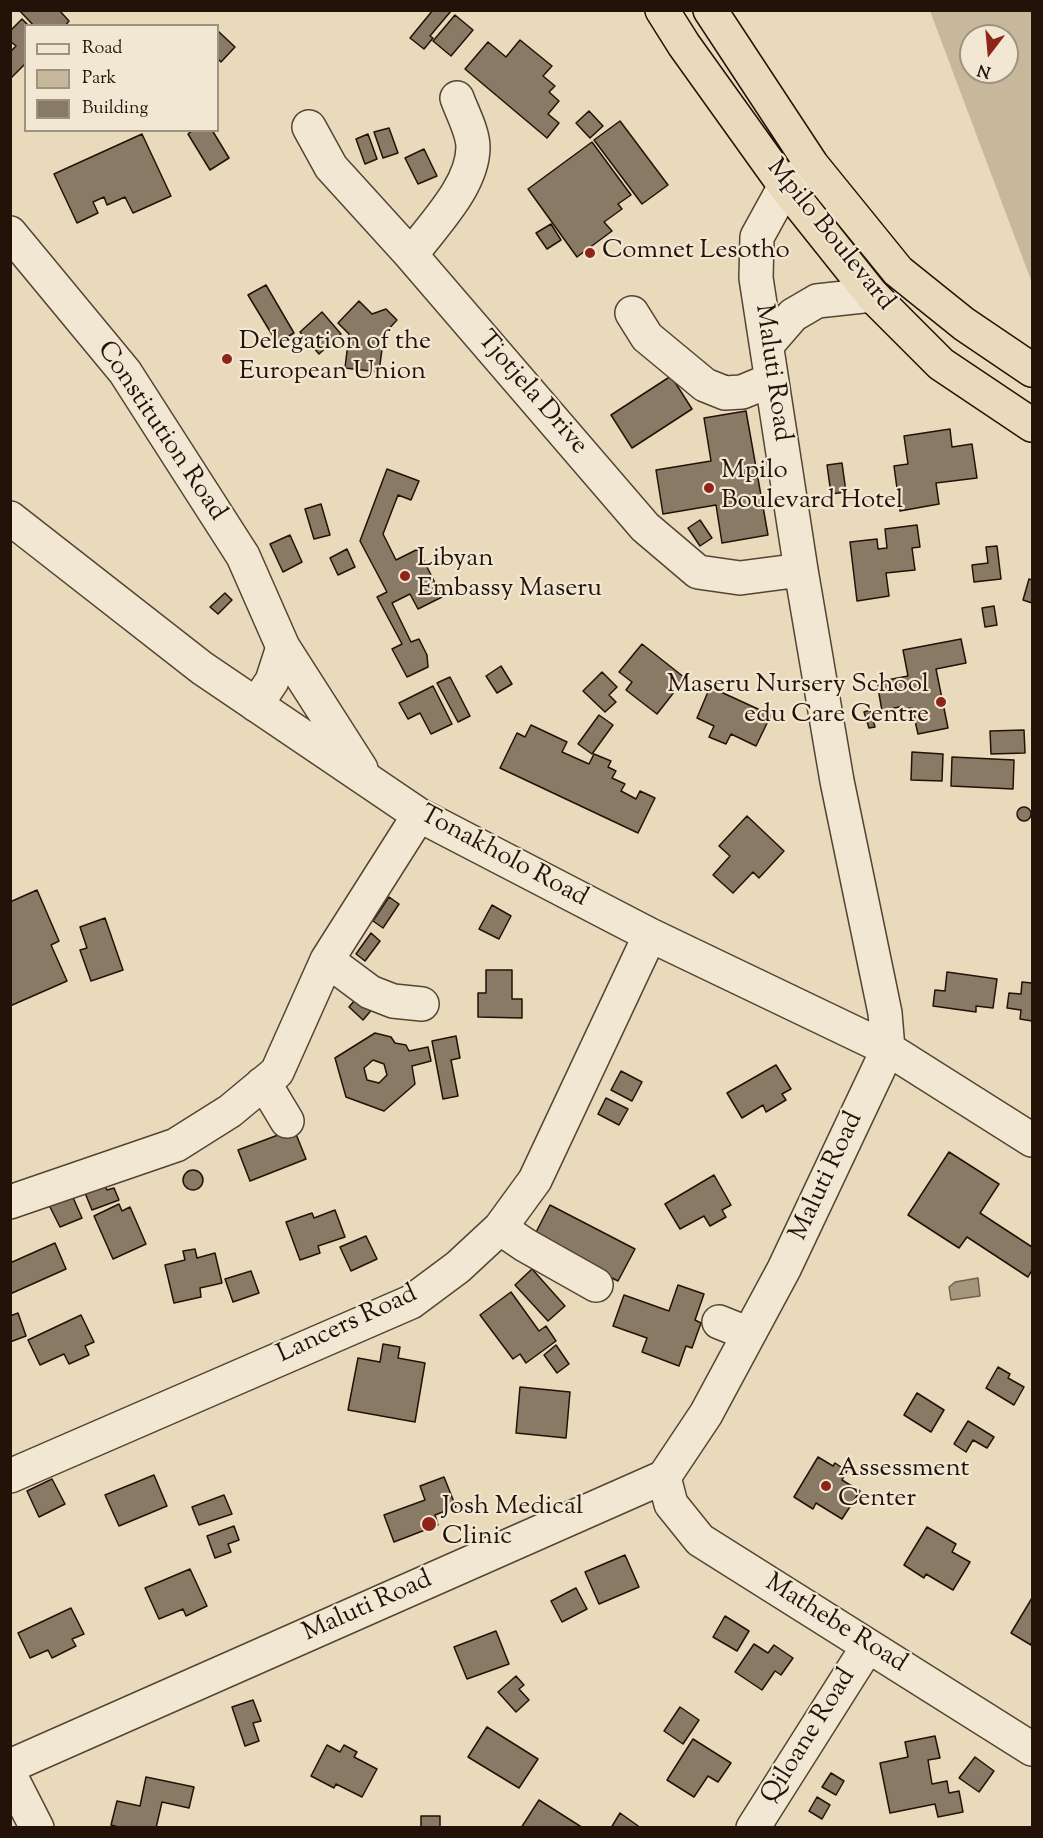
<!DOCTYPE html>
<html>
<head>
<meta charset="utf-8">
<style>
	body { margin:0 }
	#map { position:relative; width:1043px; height:1838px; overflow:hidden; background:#e9dabb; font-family:"Sorts Mill Goudy",serif }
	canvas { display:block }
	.frame { position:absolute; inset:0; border:12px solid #221207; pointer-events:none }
	.legend { position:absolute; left:24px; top:24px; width:195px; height:108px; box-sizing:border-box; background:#f1e7d3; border:2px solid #9e9281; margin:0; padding:8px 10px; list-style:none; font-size:18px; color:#221207 }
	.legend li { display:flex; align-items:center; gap:12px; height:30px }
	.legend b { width:30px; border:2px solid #9e9281 }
	.north { position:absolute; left:959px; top:24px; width:60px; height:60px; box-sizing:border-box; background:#f1e7d3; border:2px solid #9e9281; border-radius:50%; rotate:196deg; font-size:16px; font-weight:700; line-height:24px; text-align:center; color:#221207 }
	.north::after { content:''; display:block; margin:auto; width:21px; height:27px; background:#8f2418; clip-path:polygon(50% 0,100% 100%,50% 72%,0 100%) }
</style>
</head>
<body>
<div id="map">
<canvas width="1043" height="1838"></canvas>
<div class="frame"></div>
<ul class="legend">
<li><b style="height:8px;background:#f1e7d3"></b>Road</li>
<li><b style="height:16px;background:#c7b89c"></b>Park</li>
<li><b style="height:16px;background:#897a65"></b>Building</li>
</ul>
<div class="north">N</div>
</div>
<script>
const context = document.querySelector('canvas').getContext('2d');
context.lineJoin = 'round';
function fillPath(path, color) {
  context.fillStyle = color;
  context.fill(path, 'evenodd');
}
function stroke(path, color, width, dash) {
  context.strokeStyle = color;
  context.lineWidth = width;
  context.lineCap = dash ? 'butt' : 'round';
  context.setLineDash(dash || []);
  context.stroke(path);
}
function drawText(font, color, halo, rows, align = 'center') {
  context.font = font + ' "Sorts Mill Goudy",serif';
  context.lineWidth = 4.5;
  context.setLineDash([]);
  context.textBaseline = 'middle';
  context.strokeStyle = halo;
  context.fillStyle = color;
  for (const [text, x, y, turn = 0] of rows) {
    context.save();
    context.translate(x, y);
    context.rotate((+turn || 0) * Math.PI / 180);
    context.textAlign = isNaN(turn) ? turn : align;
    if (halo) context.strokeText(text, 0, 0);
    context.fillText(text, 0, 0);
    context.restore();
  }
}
fillPath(new Path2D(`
	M 930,11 L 1032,11 L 1032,283 ZM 971,36 L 1007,36 L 1007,72 L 971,72 Z`), '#c7b89c');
const water = new Path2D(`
	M 978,1278 L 980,1296 L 951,1300 L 949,1287 L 955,1282 Z`);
fillPath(water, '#a5967e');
stroke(water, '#71614e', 1.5);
const building = new Path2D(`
	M 19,10 L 59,10 L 69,21 L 65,26 L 34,26 Z
	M 433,10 L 451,11 L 430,36 L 433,38 L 424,49 L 410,38 Z
	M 455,15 L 473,30 L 451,56 L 433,41 Z
	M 22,19 L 29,26 L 26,26 L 26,63 L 10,79 L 10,52 L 16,46 L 10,41 L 10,31 Z
	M 218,31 L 235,47 L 221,62 L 218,59 Z
	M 520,40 L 552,66 L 543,76 L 555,86 L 549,92 L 559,101 L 548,114 L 559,123 L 547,138 L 465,69 L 488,42 L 506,57 Z
	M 589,111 L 603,126 L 590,138 L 576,123 Z
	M 620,121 L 668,185 L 642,204 L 594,140 Z
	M 389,128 L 398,153 L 383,158 L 374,132 Z
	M 193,130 L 212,130 L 229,158 L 210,170 L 188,134 Z
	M 142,134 L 171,196 L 133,213 L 125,197 L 107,205 L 104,197 L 93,202 L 98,213 L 77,223 L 54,174 Z
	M 368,134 L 377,159 L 365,164 L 356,139 Z
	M 592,142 L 631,195 L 618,204 L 622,209 L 604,222 L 612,231 L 577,257 L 528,189 Z
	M 424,149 L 437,176 L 418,184 L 405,158 Z
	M 551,224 L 561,240 L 547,249 L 536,233 Z
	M 266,285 L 294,333 L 277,343 L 248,295 Z
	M 359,301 L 372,314 L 386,309 L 397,320 L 384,334 L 379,372 L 345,368 L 349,334 L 338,323 Z
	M 322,312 L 341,334 L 319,354 L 300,332 Z
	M 671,376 L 692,409 L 632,448 L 611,415 Z
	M 746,411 L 768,535 L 722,543 L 716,505 L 663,514 L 656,470 L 711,461 L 704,418 Z
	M 950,429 L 952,447 L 972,444 L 977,478 L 936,483 L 939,504 L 900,511 L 894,466 L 908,464 L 904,436 Z
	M 842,463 L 846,492 L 831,494 L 827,465 Z
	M 387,469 L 419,481 L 411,500 L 398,495 L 383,534 L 396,560 L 418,549 L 442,597 L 418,609 L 410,594 L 392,603 L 411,642 L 419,639 L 427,655 L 428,667 L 407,677 L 392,649 L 402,644 L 377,597 L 387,592 L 360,541 Z
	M 321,504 L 330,535 L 314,539 L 305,509 Z
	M 700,520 L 712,538 L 700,546 L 688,528 Z
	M 917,525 L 920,547 L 912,548 L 915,570 L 886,573 L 889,596 L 857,601 L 850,542 L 877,539 L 878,549 L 887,548 L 885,529 Z
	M 290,535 L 302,562 L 283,572 L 270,544 Z
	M 997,546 L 1001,579 L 974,582 L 972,565 L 988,563 L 986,547 Z
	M 347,549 L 355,567 L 338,575 L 330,558 Z
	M 1029,579 L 1032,580 L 1032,603 L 1023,600 Z
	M 225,593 L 232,600 L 218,614 L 210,607 Z
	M 994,606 L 997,625 L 985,627 L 982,608 Z
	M 961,639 L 966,663 L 936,669 L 948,728 L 918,734 L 912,708 L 903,709 L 903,706 L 882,711 L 877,682 L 908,676 L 903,650 Z
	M 642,644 L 685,678 L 657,714 L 626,690 L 632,682 L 619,672 Z
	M 501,666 L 512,684 L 497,693 L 486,676 Z
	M 602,672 L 617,687 L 609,695 L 616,702 L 605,712 L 583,691 Z
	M 450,677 L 470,716 L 458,722 L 437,683 Z
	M 433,686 L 452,724 L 431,734 L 420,713 L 408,719 L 399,703 Z
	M 710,687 L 771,715 L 756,746 L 731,734 L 726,744 L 709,737 L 714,726 L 697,718 Z
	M 870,710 L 875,727 L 869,728 L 864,712 Z
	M 599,715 L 613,725 L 592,754 L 578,744 Z
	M 531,725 L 567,742 L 562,752 L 589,764 L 594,754 L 611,761 L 608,767 L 616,771 L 612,778 L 625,784 L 621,791 L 636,799 L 640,791 L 655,798 L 638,833 L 500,768 L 517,733 L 525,737 Z
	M 1024,730 L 1025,753 L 991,754 L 990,731 Z
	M 912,752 L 943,754 L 942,781 L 911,780 Z
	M 952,757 L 1014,760 L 1013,789 L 951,786 Z
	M1017 814a7 7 0 1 1 14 0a7 7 0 1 1-14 0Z
	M 747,816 L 784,851 L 759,878 L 753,872 L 733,893 L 713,875 L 730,856 L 719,846 Z
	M 37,890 L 59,941 L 51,945 L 67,981 L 10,1006 L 10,902 Z
	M 389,897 L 399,904 L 383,928 L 373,921 Z
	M 492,905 L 511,916 L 499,939 L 479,929 Z
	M 105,918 L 123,970 L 91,981 L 80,950 L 87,948 L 80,927 Z
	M 371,933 L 380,941 L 365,961 L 356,954 Z
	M 486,970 L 512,970 L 512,999 L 522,999 L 522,1018 L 478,1017 L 478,993 L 486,993 Z
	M 947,972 L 997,979 L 993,1008 L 976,1006 L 976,1012 L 933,1006 L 935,990 L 945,991 Z
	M 1022,982 L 1032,983 L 1032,1021 L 1020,1019 L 1021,1010 L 1007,1008 L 1009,993 L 1021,994 Z
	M 360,994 L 374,1007 L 363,1020 L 349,1007 Z
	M 375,1033 L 391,1037 L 395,1043 L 406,1045 L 409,1051 L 428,1047 L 431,1061 L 412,1066 L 415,1084 L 384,1111 L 346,1097 L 335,1058 ZM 373,1060 L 384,1064 L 387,1075 L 379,1083 L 367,1080 L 364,1068 Z
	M 456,1036 L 460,1058 L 451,1060 L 458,1096 L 443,1099 L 432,1041 Z
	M 776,1065 L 791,1089 L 782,1094 L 786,1100 L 766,1112 L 763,1105 L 742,1118 L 727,1093 Z
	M 621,1071 L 642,1082 L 632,1101 L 611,1090 Z
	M 606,1098 L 628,1109 L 619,1125 L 598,1114 Z
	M 294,1129 L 306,1159 L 250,1181 L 238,1150 Z
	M 949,1152 L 999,1184 L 980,1213 L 1032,1247 L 1032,1270 L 1028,1277 L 967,1237 L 959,1248 L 908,1215 Z
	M183 1180a10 10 0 1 1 20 0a10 10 0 1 1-20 0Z
	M 714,1175 L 731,1205 L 722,1210 L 726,1217 L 710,1226 L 704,1216 L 680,1229 L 665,1204 Z
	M 105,1186 L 107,1190 L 114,1188 L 119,1200 L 92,1210 L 85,1193 Z
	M 71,1193 L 82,1218 L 60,1227 L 48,1203 Z
	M 119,1204 L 122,1211 L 130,1207 L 146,1244 L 113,1259 L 94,1216 Z
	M 550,1205 L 635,1249 L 618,1281 L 533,1238 Z
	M 335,1210 L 345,1237 L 318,1246 L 320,1253 L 300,1260 L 286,1222 L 312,1213 L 314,1218 Z
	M 366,1236 L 377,1259 L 351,1271 L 340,1247 Z
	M 55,1243 L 66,1269 L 10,1294 L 10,1263 Z
	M 195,1249 L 197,1258 L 215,1253 L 222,1283 L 200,1288 L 201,1297 L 174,1303 L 165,1265 L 185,1260 L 183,1251 Z
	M 532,1269 L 565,1306 L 548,1321 L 515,1285 Z
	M 251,1271 L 259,1293 L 233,1302 L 225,1279 Z
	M 678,1285 L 704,1294 L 695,1320 L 701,1323 L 692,1348 L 686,1346 L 679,1366 L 642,1352 L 647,1338 L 613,1326 L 624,1295 L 669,1311 Z
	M 511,1292 L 539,1331 L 546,1326 L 556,1341 L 526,1363 L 520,1354 L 513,1359 L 480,1315 Z
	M 18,1313 L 26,1336 L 10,1342 L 10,1316 Z
	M 81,1315 L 94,1342 L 85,1346 L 89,1355 L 69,1364 L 64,1354 L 40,1365 L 28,1340 Z
	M 383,1344 L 400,1347 L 398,1358 L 425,1363 L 415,1422 L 348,1410 L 358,1358 L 380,1362 Z
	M 556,1345 L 569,1364 L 557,1373 L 544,1355 Z
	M 998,1367 L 1010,1374 L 1008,1378 L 1024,1387 L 1014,1405 L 986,1388 Z
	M 520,1387 L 570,1392 L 566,1438 L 516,1433 Z
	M 917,1393 L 944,1410 L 931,1432 L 904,1415 Z
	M 968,1421 L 994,1437 L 987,1448 L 973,1440 L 966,1452 L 954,1444 Z
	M 818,1457 L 833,1466 L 835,1463 L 847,1471 L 842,1480 L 860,1491 L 842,1519 L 816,1503 L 813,1509 L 794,1497 Z
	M 154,1475 L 167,1506 L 119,1526 L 105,1495 Z
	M 444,1477 L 456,1507 L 435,1515 L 438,1525 L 394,1542 L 384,1515 L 425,1500 L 420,1486 Z
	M 52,1479 L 65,1504 L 39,1517 L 27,1491 Z
	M 224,1495 L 232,1514 L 199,1525 L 192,1507 Z
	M 234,1526 L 239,1540 L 228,1544 L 231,1552 L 215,1558 L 207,1536 Z
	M 927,1527 L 956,1544 L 952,1552 L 970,1562 L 953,1590 L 926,1574 L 924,1578 L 904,1565 Z
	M 625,1555 L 639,1587 L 599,1604 L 585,1572 Z
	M 190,1569 L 207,1606 L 186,1616 L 183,1609 L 159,1619 L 145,1588 Z
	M 576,1588 L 587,1609 L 562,1622 L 551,1601 Z
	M 1032,1598 L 1032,1642 L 1031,1645 L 1011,1633 Z
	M 71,1608 L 84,1634 L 72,1639 L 76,1646 L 52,1658 L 48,1650 L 30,1658 L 18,1633 Z
	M 725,1616 L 749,1631 L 737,1651 L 713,1637 Z
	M 496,1631 L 509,1664 L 467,1679 L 454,1647 Z
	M 754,1644 L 768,1653 L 774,1645 L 793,1658 L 781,1675 L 775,1671 L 762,1690 L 735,1672 Z
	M 516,1676 L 524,1685 L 519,1689 L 529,1700 L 516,1712 L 498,1692 Z
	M 253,1700 L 261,1721 L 253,1723 L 259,1741 L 245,1746 L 232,1707 Z
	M 680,1707 L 699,1720 L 683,1744 L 664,1731 Z
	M 487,1727 L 538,1759 L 519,1788 L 468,1757 Z
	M 935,1736 L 940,1758 L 928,1760 L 932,1784 L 947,1781 L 949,1793 L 959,1791 L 963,1812 L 938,1817 L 935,1804 L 890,1813 L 880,1763 L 908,1757 L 905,1742 Z
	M 693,1739 L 731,1763 L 718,1782 L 708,1776 L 694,1797 L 667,1780 Z
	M 327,1745 L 340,1752 L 344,1745 L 357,1752 L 354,1757 L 377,1769 L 362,1797 L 336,1784 L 334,1788 L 311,1776 Z
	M 975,1757 L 994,1771 L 979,1792 L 959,1778 Z
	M 831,1773 L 844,1781 L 836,1795 L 822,1787 Z
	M 146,1777 L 194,1787 L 189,1808 L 162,1802 L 156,1828 L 122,1828 L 111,1825 L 117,1801 L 140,1806 Z
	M 817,1797 L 830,1805 L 822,1819 L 809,1811 Z
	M 539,1800 L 583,1828 L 521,1828 Z
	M 620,1813 L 641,1828 L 611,1828 Z
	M 421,1816 L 440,1816 L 440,1828 L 421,1828 Z`);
fillPath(building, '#897a65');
stroke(building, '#221207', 1.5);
const minor = new Path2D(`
	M 309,127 L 331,167 L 411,255 L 645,527 L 698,572 L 740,578 L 801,570
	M 10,233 L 125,372 L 243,556 L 283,647 L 361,769
	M 411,255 C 433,225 473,186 473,147 C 473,132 462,112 457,98
	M 632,313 L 647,337 L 705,385 L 725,393 L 742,392 L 771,380
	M 767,345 L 793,315 L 817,301 L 872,295
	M 10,518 L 202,668 L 419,815 L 650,935 L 888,1049 L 1032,1140
	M 256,705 L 272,681 L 283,647
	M 327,960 L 370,992 L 393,1001 L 422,1004
	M 262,1084 L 269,1091 L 287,1121
	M 10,1202 L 176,1145 L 230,1111 L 277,1072 L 327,960 L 419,815
	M 500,1228 L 525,1245 L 596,1285
	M 719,1322 L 749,1334
	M 10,1476 L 411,1302 L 458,1267 L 500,1228 L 535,1180 L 650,935
	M 664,1477 L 671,1504 L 700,1540 L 1032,1749
	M 10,1766 L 664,1477 L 706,1414 L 784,1269 L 888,1049 L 885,1013 L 837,781 L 801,570 L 756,278 L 757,237 L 785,186 L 806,170
	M 10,1775 L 37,1828
	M 753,1828 L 868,1646`);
const highway = new Path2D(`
	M 662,10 L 684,45 L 785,186 L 872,295 L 941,364 L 1032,425
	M 710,10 L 812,165 L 898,271 L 964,324 L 1032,370`);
stroke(minor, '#544434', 36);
stroke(highway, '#221207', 36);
stroke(minor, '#f1e7d3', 33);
stroke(highway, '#e9dabb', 33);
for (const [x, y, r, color] of [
	[590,253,6,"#8f2418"],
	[227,359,6,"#8f2418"],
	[709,488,6,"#8f2418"],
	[405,576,6,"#8f2418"],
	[941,702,6,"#8f2418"],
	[826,1486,6,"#8f2418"],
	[429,1524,8,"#8f2418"]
]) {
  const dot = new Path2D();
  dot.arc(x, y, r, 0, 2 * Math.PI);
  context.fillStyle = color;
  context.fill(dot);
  stroke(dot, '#f1e7d3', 2);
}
drawText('26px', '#221207', '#f1e7d3', [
	["Mpilo Boulevard",829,236,51],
	["Maluti Road",771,373,82],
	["Tjotjela Drive",531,394,49],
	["Constitution Road",160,432,56],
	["Tonakholo Road",503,858,28],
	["Maluti Road",828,1177,-65],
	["Lancers Road",348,1326,-25],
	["Maluti Road",368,1608,-24],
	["Mathebe Road",835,1625,32],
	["Qiloane Road",810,1737,-58]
]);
drawText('26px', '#221207', '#f1e7d3', [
	["Comnet Lesotho",602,253],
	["Delegation of the",239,344],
	["European Union",239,374],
	["Mpilo",721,473],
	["Boulevard Hotel",721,503],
	["Libyan",417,561],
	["Embassy Maseru",417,591],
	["Maseru Nursery School",929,687,"right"],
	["edu Care Centre",929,717,"right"],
	["Assessment",838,1471],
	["Center",838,1501],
	["Josh Medical",442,1509],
	["Clinic",442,1539]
], 'left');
</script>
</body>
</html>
